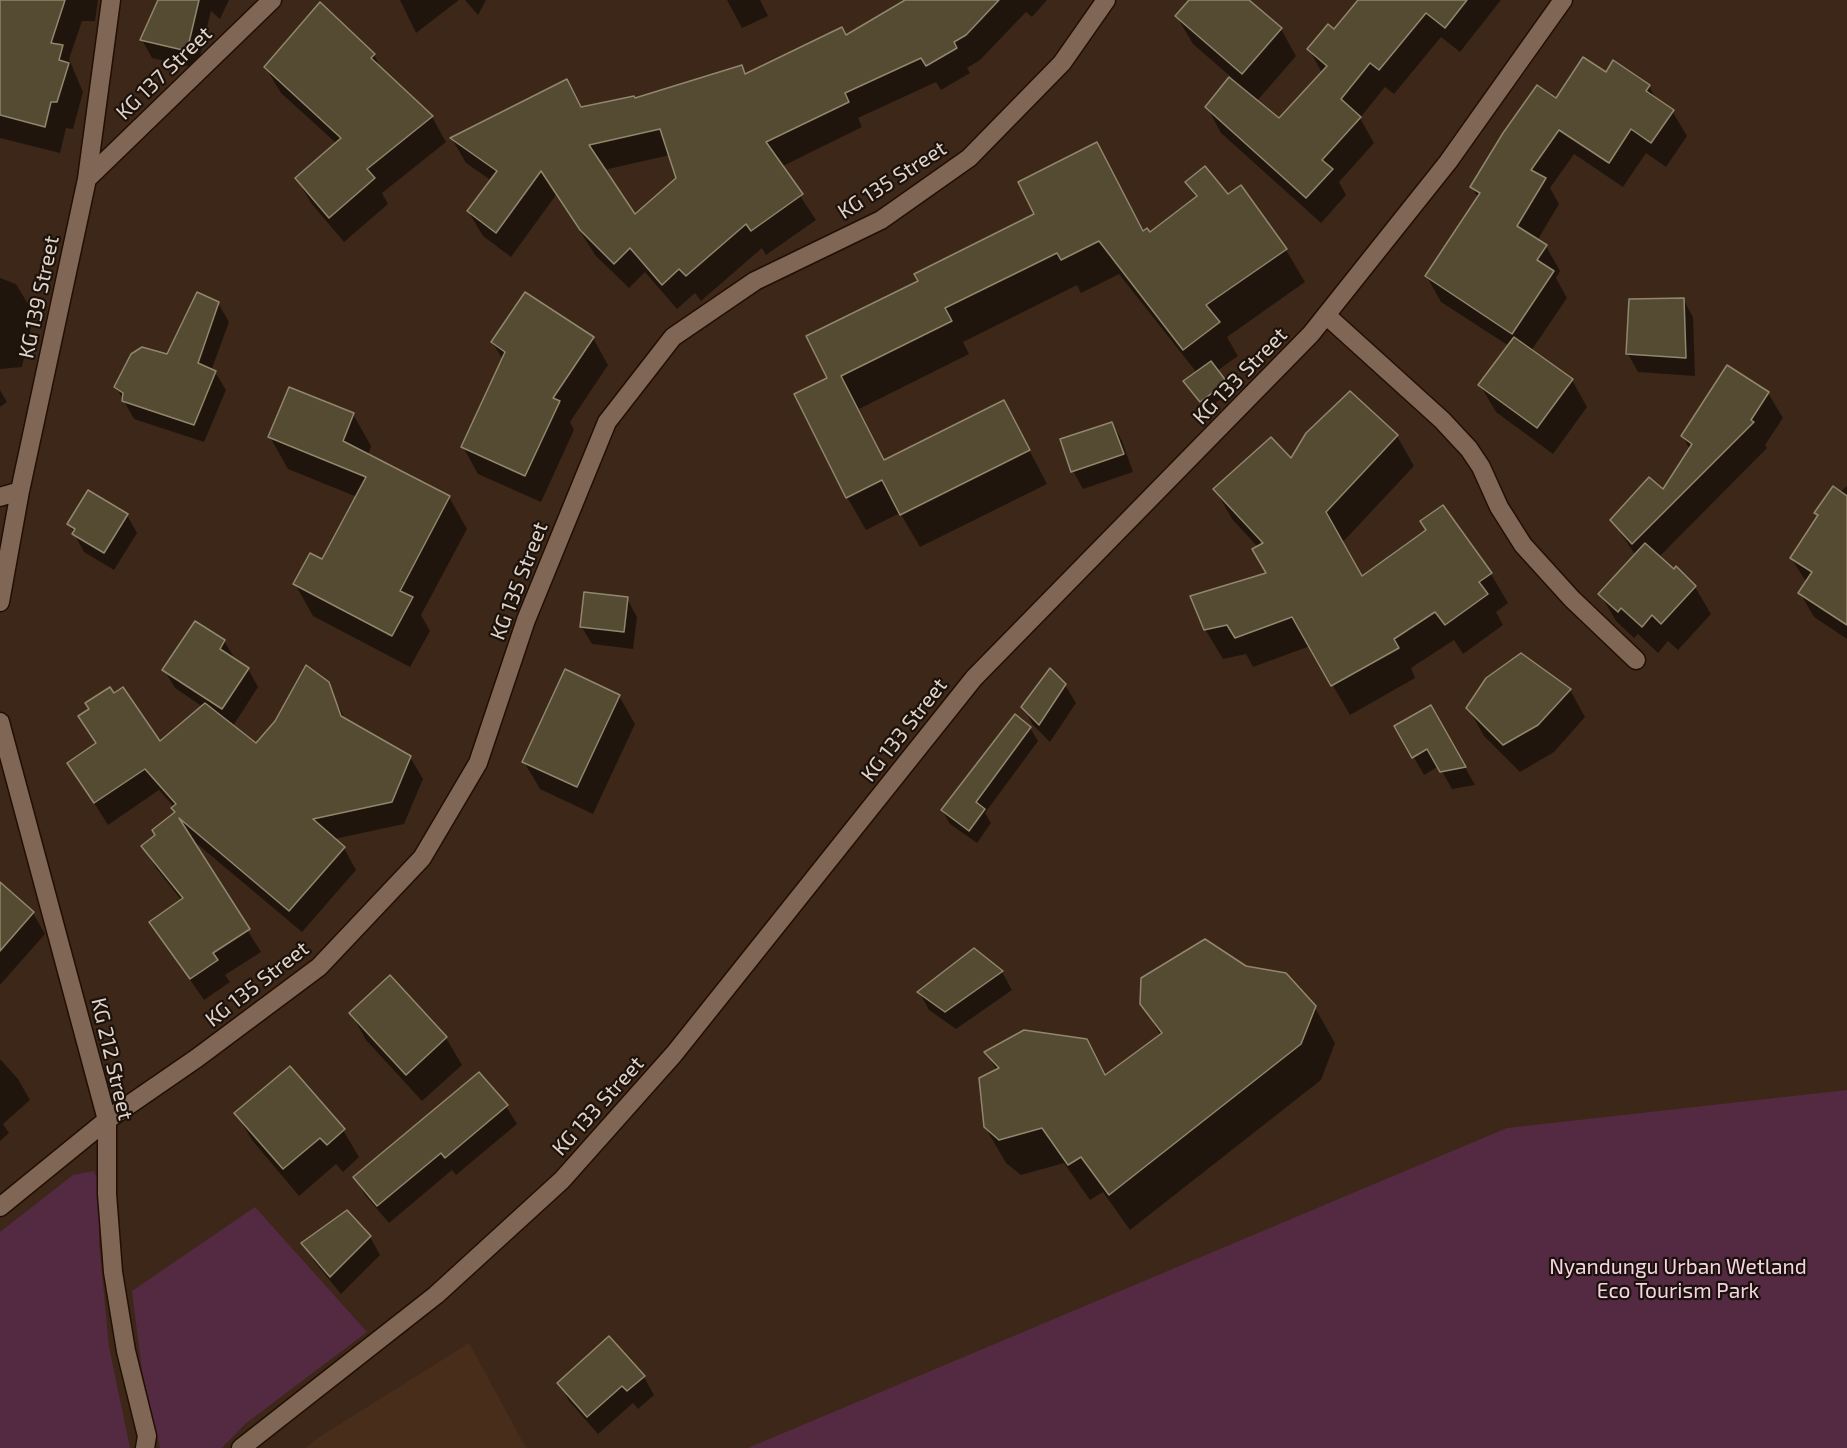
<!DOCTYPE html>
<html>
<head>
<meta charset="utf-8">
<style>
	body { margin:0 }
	canvas { display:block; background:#3c2718 }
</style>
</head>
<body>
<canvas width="1847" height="1448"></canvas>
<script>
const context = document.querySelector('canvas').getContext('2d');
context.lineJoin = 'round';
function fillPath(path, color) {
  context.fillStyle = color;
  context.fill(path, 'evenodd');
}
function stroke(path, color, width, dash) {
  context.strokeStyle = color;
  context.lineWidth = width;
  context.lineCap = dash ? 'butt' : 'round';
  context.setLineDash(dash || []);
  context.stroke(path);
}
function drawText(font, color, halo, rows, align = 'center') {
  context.font = font + ' "Exo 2",sans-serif';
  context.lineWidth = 4.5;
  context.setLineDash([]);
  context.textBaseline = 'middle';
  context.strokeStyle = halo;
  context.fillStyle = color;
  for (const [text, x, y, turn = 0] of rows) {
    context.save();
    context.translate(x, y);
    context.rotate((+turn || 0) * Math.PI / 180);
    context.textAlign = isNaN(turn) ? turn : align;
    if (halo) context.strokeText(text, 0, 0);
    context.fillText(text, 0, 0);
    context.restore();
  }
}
fillPath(new Path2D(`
	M 469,1343 L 526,1448 L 306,1448 L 318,1438 Z`), '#482d1a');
fillPath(new Path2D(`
	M 1847,1090 L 1847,1448 L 748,1448 L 1507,1128 Z
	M 94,1171 L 99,1183 L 99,1242 L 109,1347 L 130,1448 L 0,1448 L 0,1232 L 73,1175 Z
	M 255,1207 L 367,1332 L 245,1424 L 222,1448 L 160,1448 L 142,1371 L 132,1291 Z`), '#532a41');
fillPath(new Path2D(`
	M 0,0 L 98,0 L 95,21 L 82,21 L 69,59 L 83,92 L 73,129 L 66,128 L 60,153 L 0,138 Z
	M 160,0 L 229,0 L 220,19 L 211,11 L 197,68 L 152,58 L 142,40 Z
	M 400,0 L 459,0 L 416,33 Z
	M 465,0 L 486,0 L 478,15 Z
	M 727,0 L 760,0 L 768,16 L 742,28 Z
	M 908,0 L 1047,0 L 1032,17 L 1026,12 L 980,60 L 967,68 L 970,73 L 941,90 L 936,82 L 858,118 L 862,127 L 781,167 L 816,220 L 766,255 L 762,248 L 701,301 L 695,293 L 677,309 L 645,272 L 629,288 L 596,256 L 556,195 L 511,257 L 483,236 L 468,211 L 492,181 L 466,163 L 452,139 L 567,81 L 582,109 L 635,100 L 742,67 L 747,75 L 846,37 ZM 670,155 L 678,179 L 634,216 L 604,170 Z
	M 1191,0 L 1247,0 L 1281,29 L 1296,56 L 1257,101 L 1279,120 L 1322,73 L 1309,49 L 1335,31 L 1360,0 L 1501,0 L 1460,52 L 1441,37 L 1394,94 L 1385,87 L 1360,118 L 1374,143 L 1339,182 L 1346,195 L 1321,223 L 1221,133 L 1207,107 L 1231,77 L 1193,44 L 1177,17 Z
	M 374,55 L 383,71 L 432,117 L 446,142 L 382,193 L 388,204 L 344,242 L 311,203 L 297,179 L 337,144 L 281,93 L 266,68 Z
	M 1606,74 L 1649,86 L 1657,101 L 1672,111 L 1687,136 L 1666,167 L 1646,153 L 1623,187 L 1574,154 L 1550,188 L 1559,204 L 1537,241 L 1546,246 L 1560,271 L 1556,278 L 1567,298 L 1531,351 L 1572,380 L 1587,407 L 1553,454 L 1496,412 L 1480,385 L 1509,346 L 1441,302 L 1427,277 L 1478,198 L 1472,187 L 1556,100 Z
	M 1097,144 L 1144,232 L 1150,234 L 1196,198 L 1187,183 L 1228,196 L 1286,250 L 1305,282 L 1227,337 L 1238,356 L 1217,371 L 1231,392 L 1205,410 L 1185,382 L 1197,373 L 1119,274 L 1081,293 L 1077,285 L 963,342 L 969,354 L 859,409 L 885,461 L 1004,402 L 1047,484 L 920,547 L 900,513 L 866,530 L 847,497 L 829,378 L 920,282 L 1036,215 Z
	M 0,278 L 16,284 L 34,314 L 22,367 L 0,369 Z
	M 1683,299 L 1693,317 L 1695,376 L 1638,372 L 1628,354 Z
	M 218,303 L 229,322 L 211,371 L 215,372 L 226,390 L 204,442 L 134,419 L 116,387 L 168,356 Z
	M 593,338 L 608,365 L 570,422 L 574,430 L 541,502 L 478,474 L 463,447 L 503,360 L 493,343 Z
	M 0,390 L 7,402 L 0,407 Z
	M 1768,393 L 1783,418 L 1765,445 L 1767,448 L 1659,557 L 1674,571 L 1676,568 L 1695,587 L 1711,614 L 1678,650 L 1668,641 L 1658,653 L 1638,634 L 1634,638 L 1616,621 L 1600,594 L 1636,556 L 1612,520 L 1663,491 L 1690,450 L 1683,436 Z
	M 353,414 L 371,446 L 368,455 L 449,497 L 467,529 L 421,615 L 430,631 L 410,667 L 313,616 L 295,584 L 323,561 L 357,497 L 288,469 L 270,437 Z
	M 1112,423 L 1122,441 L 1133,472 L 1083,489 L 1073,471 Z
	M 1397,436 L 1414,466 L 1342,543 L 1362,578 L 1491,574 L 1508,603 L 1496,612 L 1503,625 L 1463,654 L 1454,640 L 1411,668 L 1415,678 L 1350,715 L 1310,646 L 1253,667 L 1246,654 L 1223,659 L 1205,629 L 1268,574 L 1258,547 L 1232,519 L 1215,489 L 1291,461 Z
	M 1847,486 L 1847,639 L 1814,617 L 1800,593 L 1807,583 L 1791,558 L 1818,518 L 1816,513 Z
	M 127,515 L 137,533 L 114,570 L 84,552 L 69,524 Z
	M 627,599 L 637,617 L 633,649 L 592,644 L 581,626 Z
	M 224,641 L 235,659 L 248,669 L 258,687 L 233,726 L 256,745 L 327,683 L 346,721 L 410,757 L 423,779 L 404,824 L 334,839 L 344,848 L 356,870 L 302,932 L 190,838 L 261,952 L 225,975 L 230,982 L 204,1000 L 151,923 L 182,901 L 156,868 L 143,846 L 157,836 L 176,813 L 174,807 L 159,790 L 108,825 L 69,763 L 97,744 L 80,717 L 160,743 L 203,707 L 175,688 L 164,670 Z
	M 1065,685 L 1076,703 L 1050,742 L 1033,725 L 1023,707 Z
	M 1570,690 L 1585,717 L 1554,752 L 1520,772 L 1484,736 L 1468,708 Z
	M 619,696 L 635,724 L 593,814 L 540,789 L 524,762 Z
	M 1431,707 L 1475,785 L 1452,789 L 1439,766 L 1424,775 L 1396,726 Z
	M 1030,728 L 1038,741 L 985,813 L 991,823 L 977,843 L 950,824 L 942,810 Z
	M 0,886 L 33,913 L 45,934 L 0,985 Z
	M 974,950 L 1002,972 L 1012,990 L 956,1029 L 929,1010 L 919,992 Z
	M 1245,967 L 1314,1006 L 1335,1043 L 1321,1080 L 1130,1230 L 1103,1192 L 1090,1200 L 1064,1163 L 1021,1175 L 1006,1163 L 985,1127 L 997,1071 L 986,1052 L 1086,1040 L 1106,1075 L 1161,1036 L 1142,1004 Z
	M 390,977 L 446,1038 L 462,1065 L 422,1101 L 366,1040 L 351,1013 Z
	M 0,1059 L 18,1079 L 30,1100 L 3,1124 L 9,1133 L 0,1141 Z
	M 506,1106 L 517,1124 L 456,1175 L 452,1170 L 389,1223 L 365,1195 L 355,1177 Z
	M 236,1113 L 343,1130 L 359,1157 L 343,1172 L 336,1164 L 299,1196 L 252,1140 Z
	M 347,1212 L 370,1237 L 380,1255 L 341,1294 L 314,1261 L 303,1243 Z
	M 644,1377 L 654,1395 L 638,1409 L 633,1403 L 598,1434 L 569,1401 L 559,1383 Z`), '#0007');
const building = new Path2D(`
	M 0,0 L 65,0 L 51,43 L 63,45 L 59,60 L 69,63 L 57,102 L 51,102 L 45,127 L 0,115 Z
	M 158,0 L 199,0 L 187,51 L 140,40 Z
	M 905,0 L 999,0 L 966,35 L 954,42 L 957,48 L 926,66 L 921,58 L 845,93 L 849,102 L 766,142 L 803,194 L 751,231 L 746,224 L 686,276 L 679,269 L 662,285 L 630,248 L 614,264 L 580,230 L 541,171 L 496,233 L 467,211 L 497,171 L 450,138 L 567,79 L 581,107 L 634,96 L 635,98 L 742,65 L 745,74 L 842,27 L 846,35 ZM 660,129 L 676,178 L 635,214 L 589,145 Z
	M 1189,0 L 1249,0 L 1282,28 L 1242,74 L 1175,16 Z
	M 1358,0 L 1467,0 L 1445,28 L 1426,13 L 1379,70 L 1370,63 L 1341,99 L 1361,117 L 1322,160 L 1333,169 L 1306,198 L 1205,107 L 1229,77 L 1279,118 L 1327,66 L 1307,49 L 1328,24 L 1334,29 Z
	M 320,2 L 375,54 L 371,58 L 433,116 L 367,169 L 375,178 L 329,218 L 295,178 L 341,138 L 264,67 Z
	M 1583,57 L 1606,72 L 1613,60 L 1650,85 L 1646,91 L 1674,110 L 1651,143 L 1631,129 L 1609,163 L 1559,130 L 1531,170 L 1546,178 L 1517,226 L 1547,245 L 1537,260 L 1554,271 L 1512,334 L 1425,276 L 1480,193 L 1470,187 L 1503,133 L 1537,85 L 1556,98 Z
	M 1097,142 L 1143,231 L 1147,228 L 1150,232 L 1197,196 L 1185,182 L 1205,166 L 1228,194 L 1241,185 L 1287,249 L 1206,305 L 1220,322 L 1183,350 L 1099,241 L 1061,260 L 1057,253 L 945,308 L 952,321 L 841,376 L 884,460 L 1004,400 L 1030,450 L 900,515 L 882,480 L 846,498 L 794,394 L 827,378 L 806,336 L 918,281 L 914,274 L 1034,214 L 1018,182 Z
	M 197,292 L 219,302 L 198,363 L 216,371 L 194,425 L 122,401 L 123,393 L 114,387 L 131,354 L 142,347 L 167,354 Z
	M 525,292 L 594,337 L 553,398 L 560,401 L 525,476 L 461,447 L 505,352 L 491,342 Z
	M 1684,298 L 1686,358 L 1626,354 L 1629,299 Z
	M 1514,337 L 1573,379 L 1537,428 L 1478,385 Z
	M 1211,361 L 1227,382 L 1200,402 L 1183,381 Z
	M 1727,365 L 1769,392 L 1751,420 L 1754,422 L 1632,544 L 1610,520 L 1649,477 L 1663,489 L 1692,444 L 1681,436 Z
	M 289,387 L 354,413 L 343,441 L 450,496 L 400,591 L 413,597 L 392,636 L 293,584 L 310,553 L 322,559 L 366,477 L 268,437 Z
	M 1350,391 L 1398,435 L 1326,512 L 1362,576 L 1426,530 L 1420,521 L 1443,505 L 1492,573 L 1479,582 L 1488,594 L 1445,625 L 1435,612 L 1394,639 L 1399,648 L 1331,686 L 1292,617 L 1235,638 L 1227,625 L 1204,630 L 1190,596 L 1266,573 L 1252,549 L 1263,543 L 1213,489 L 1271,437 L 1291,458 L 1306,433 Z
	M 1112,422 L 1124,454 L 1071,472 L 1060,439 Z
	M 1833,486 L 1847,496 L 1847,625 L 1798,593 L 1812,572 L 1790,558 L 1818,515 L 1814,513 Z
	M 88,490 L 128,514 L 104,553 L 72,534 L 75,529 L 67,524 Z
	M 1645,543 L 1674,569 L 1676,566 L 1696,586 L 1661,624 L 1652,615 L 1642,627 L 1621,608 L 1618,612 L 1598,594 Z
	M 584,592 L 628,597 L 624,632 L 580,627 Z
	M 195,621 L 225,640 L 220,649 L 249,668 L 222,709 L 162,670 Z
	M 1521,653 L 1571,689 L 1538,725 L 1503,745 L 1466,708 L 1486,678 Z
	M 306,665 L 329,682 L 341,716 L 411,756 L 392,802 L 313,819 L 345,847 L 289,911 L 179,818 L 250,929 L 213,953 L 218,960 L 190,979 L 149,922 L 183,898 L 141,846 L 155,835 L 152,830 L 175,812 L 171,808 L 176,804 L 145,769 L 94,803 L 67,763 L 96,743 L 78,716 L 89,709 L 85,703 L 110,687 L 114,693 L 123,687 L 160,741 L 205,703 L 256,743 L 275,721 Z
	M 1050,668 L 1066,684 L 1039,725 L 1021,707 Z
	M 565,669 L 620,695 L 577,787 L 522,762 Z
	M 1431,705 L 1457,751 L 1466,767 L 1440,772 L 1427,749 L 1412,758 L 1394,726 Z
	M 1015,714 L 1031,727 L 976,802 L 985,809 L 969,831 L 941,810 Z
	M 0,882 L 34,912 L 0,951 Z
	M 1205,939 L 1246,966 L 1286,973 L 1316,1006 L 1301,1044 L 1109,1195 L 1081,1157 L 1068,1165 L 1042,1128 L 999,1140 L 984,1127 L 979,1078 L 999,1068 L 984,1052 L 1024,1030 L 1087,1039 L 1105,1075 L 1162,1033 L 1140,1004 L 1141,978 Z
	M 974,948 L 1003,971 L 945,1012 L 917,992 Z
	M 390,975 L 447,1037 L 406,1075 L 349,1013 Z
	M 290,1066 L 345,1129 L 327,1145 L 320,1138 L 283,1169 L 234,1113 Z
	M 479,1072 L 508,1105 L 445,1158 L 441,1153 L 377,1206 L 353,1177 Z
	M 347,1210 L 371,1236 L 330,1277 L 301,1243 Z
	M 609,1336 L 645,1376 L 627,1391 L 622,1386 L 587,1417 L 557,1383 Z`);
fillPath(building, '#554b32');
stroke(building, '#91876c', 1.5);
const street = new Path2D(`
	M 87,179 L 272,0
	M 1326,315 L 1442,420 L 1469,449 L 1481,467 L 1499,507 L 1523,545 L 1572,599 L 1636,660
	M 0,497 L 20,491
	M 0,602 L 20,491 L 87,179 L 111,0
	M 0,722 L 107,1120 L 107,1194 L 113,1272 L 126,1351 L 147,1436 L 145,1448
	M 0,1207 L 107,1120 L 197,1058 L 319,967 L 422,858 L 478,763 L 526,620 L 607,422 L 673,337 L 755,281 L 881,220 L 969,158 L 1062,63 L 1106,0
	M 241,1448 L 436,1295 L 562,1180 L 674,1054 L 974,678 L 1311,334 L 1448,162 L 1563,0`);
stroke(street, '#220f03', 21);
stroke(street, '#7f6655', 18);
drawText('21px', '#e1d3c9', '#1c120c', [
	["KG 137 Street",164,73,-44],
	["KG 135 Street",892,180,-33],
	["KG 139 Street",39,297,-78],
	["KG 133 Street",1240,376,-46],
	["KG 135 Street",519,581,-69],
	["KG 133 Street",904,730,-52],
	["KG 135 Street",257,984,-38],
	["KG 212 Street",112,1059,77],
	["KG 133 Street",598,1106,-48]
]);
drawText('21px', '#f6d4e5', '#1c120c', [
	["Nyandungu Urban Wetland",1678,1267],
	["Eco Tourism Park",1678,1291]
]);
</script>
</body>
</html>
